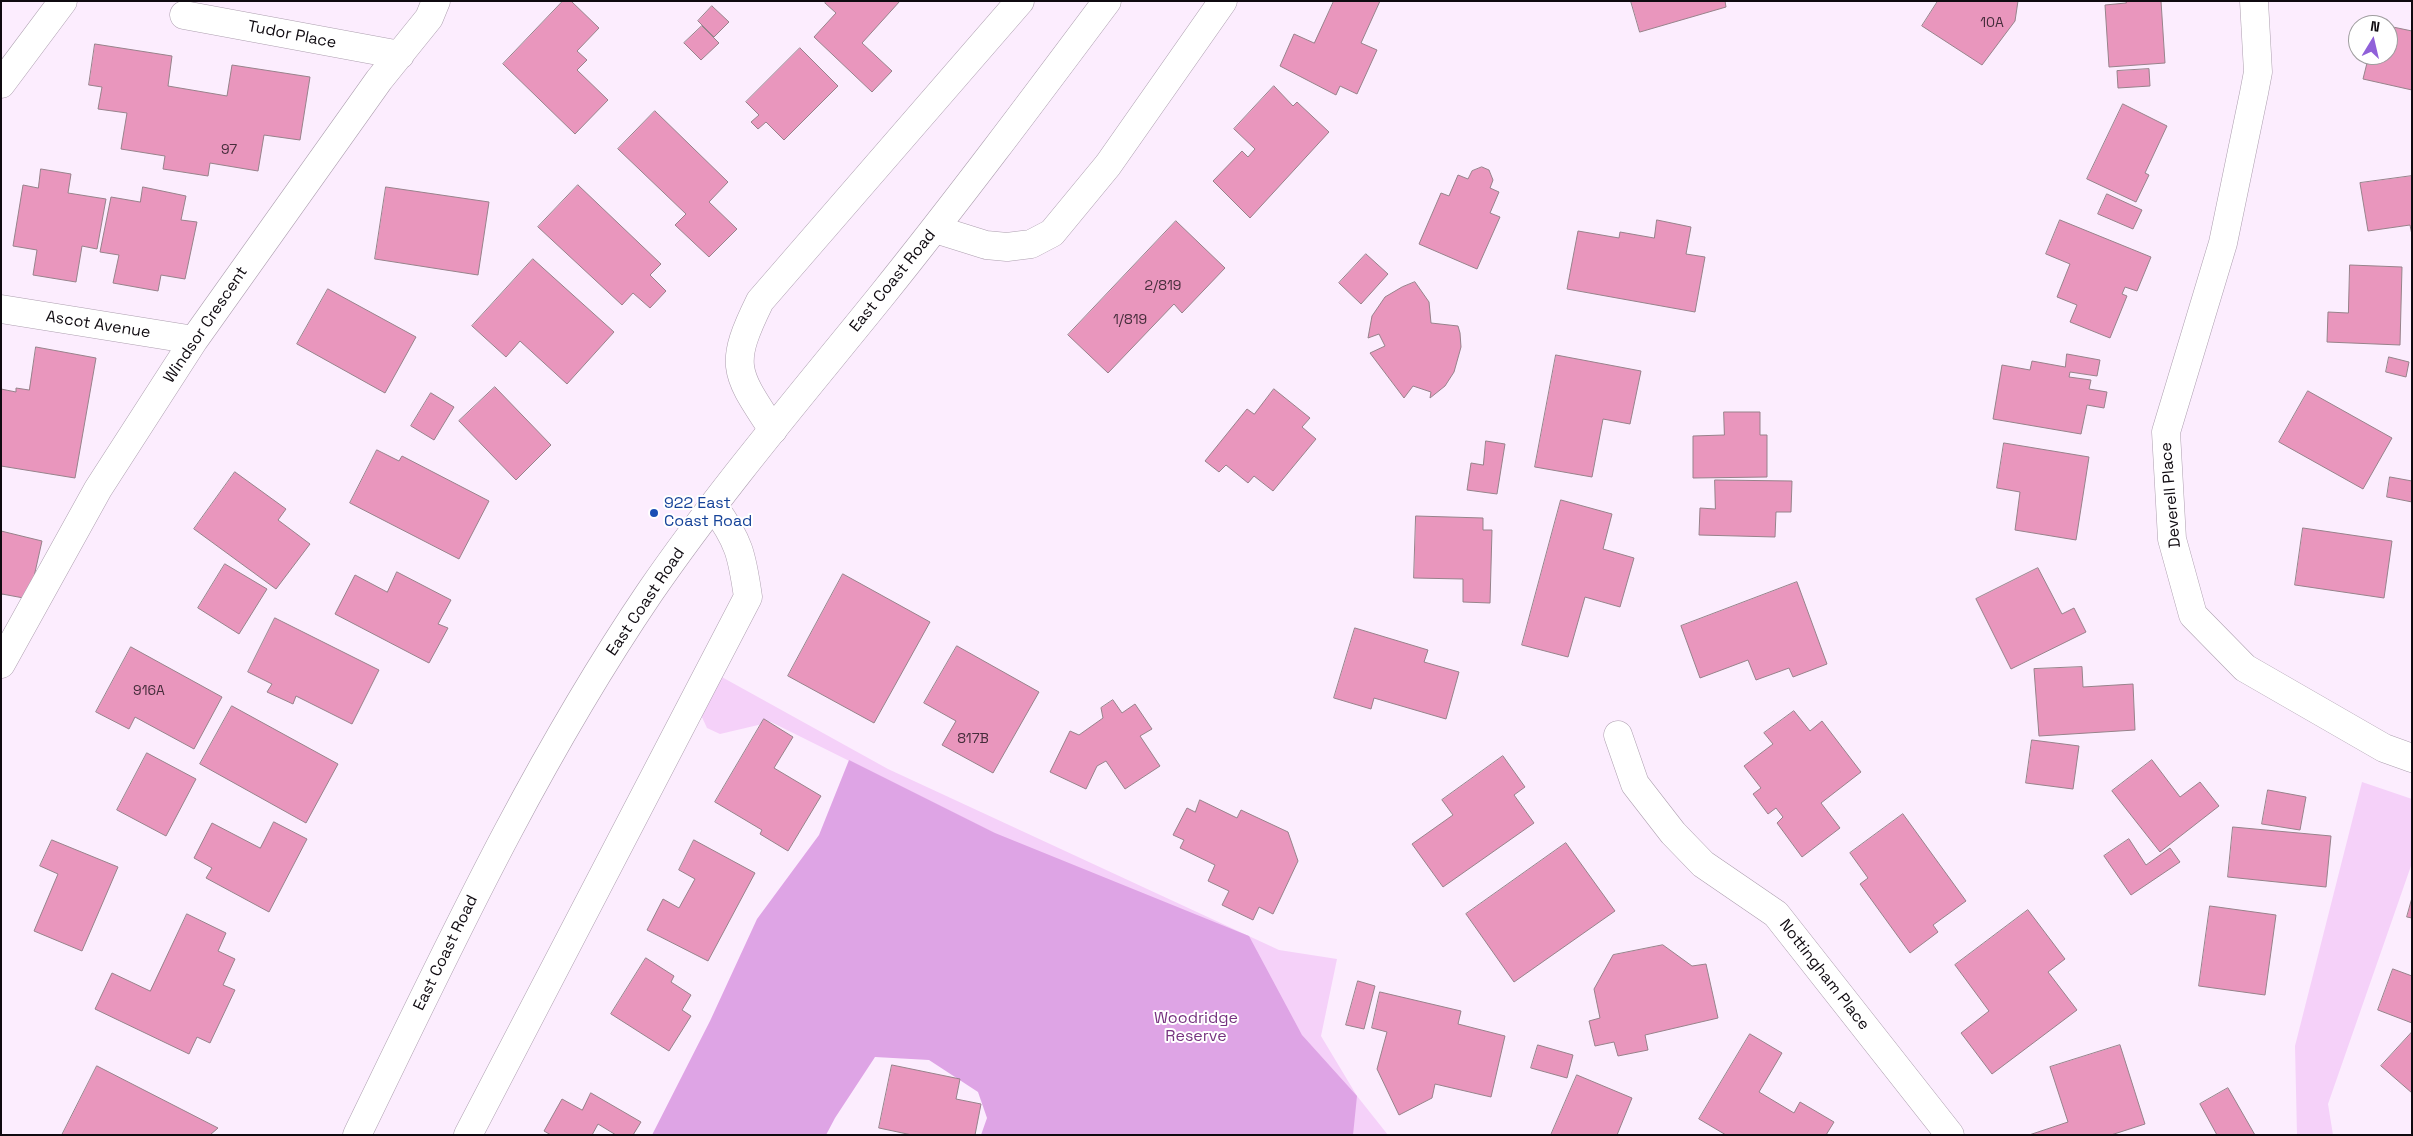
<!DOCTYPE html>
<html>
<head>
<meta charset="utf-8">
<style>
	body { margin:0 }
	#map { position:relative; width:2413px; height:1136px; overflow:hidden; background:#fcedfe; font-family:"Space Grotesk",sans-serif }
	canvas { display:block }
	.frame { position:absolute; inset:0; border:2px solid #0f0a10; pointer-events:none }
	.north { position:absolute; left:2348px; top:15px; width:50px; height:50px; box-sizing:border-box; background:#fff; border:1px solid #9f9d9f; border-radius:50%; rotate:9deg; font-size:14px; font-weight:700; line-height:20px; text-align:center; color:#0f0a10 }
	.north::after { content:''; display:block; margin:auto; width:18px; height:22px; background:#9060d9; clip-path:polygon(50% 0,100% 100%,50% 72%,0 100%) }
</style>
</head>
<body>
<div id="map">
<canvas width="2413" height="1136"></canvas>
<div class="frame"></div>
<div class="north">N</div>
</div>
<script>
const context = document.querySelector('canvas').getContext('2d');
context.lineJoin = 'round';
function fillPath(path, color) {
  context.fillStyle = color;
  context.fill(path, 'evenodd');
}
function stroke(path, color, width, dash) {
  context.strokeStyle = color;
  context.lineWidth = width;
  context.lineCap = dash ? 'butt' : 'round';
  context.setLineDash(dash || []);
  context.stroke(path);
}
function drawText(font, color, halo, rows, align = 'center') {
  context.font = font + ' "Space Grotesk",sans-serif';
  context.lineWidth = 4;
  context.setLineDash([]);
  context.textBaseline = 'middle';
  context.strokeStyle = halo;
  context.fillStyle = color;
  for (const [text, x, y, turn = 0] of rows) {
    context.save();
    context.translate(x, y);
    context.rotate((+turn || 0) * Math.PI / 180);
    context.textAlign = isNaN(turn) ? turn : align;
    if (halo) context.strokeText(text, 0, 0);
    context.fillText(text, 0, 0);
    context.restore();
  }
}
fillPath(new Path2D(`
	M 720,676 L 888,769 L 1279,950 L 1337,959 L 1321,1036 L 1357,1096 L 1388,1135 L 1027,1135 L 994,833 L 771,722 L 720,734 L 707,728 L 701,715 Z
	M 2362,782 L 2412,799 L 2412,863 L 2328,1104 L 2333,1135 L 2297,1135 L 2295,1046 Z`), '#f5d1f9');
fillPath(new Path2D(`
	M 849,760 L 995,833 L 1249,936 L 1302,1035 L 1357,1096 L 1353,1135 L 981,1135 L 987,1118 L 978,1092 L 929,1060 L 875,1057 L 835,1118 L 826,1135 L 652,1135 L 710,1021 L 757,919 L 819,835 Z`), '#dea4e5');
const building = new Path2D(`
	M 563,1 L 571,1 L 599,28 L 577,51 L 587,60 L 577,70 L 608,100 L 575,134 L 503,64 Z
	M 827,1 L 900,1 L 862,43 L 892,71 L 872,92 L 814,37 L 836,13 L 825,3 Z
	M 1334,1 L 1380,1 L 1361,43 L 1377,50 L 1357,94 L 1340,86 L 1336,95 L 1280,66 L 1294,34 L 1314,43 Z
	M 1631,1 L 1725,1 L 1726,7 L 1640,32 Z
	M 1938,1 L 2018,1 L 2015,21 L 1982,65 L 1922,26 Z
	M 2126,1 L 2161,1 L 2165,63 L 2109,67 L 2105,5 L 2126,3 Z
	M 712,6 L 729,22 L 714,37 L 698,21 Z
	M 702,26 L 719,43 L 701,60 L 684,43 Z
	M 2388,26 L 2412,31 L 2412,90 L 2363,79 L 2369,55 L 2388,55 Z
	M 95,44 L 172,56 L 168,86 L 227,96 L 232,65 L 310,77 L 300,140 L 264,135 L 258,171 L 210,163 L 208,176 L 163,169 L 165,156 L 121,149 L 127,113 L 98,109 L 102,87 L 89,85 Z
	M 800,48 L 838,86 L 784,140 L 766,122 L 758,129 L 751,122 L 759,115 L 746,102 Z
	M 2149,69 L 2150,86 L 2118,88 L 2117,71 Z
	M 1274,86 L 1293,106 L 1297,102 L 1329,132 L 1250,218 L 1213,181 L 1242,151 L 1248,157 L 1255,149 L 1234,129 Z
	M 2123,104 L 2167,126 L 2145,173 L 2149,175 L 2136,202 L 2087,179 Z
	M 655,111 L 728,182 L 709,202 L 737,229 L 709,257 L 675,225 L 686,214 L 618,149 Z
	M 1482,167 L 1489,170 L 1493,180 L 1490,188 L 1499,192 L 1490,213 L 1500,217 L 1477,269 L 1419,244 L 1441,193 L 1449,196 L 1458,175 L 1468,179 L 1472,171 Z
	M 41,169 L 71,174 L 68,193 L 106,199 L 97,249 L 82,246 L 76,282 L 33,275 L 37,250 L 13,246 L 23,185 L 38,188 Z
	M 2412,176 L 2412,235 L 2410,225 L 2368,231 L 2360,183 Z
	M 578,185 L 661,264 L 650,275 L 666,291 L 650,308 L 633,293 L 622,305 L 538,227 Z
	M 143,187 L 186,196 L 181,220 L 197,222 L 185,279 L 161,275 L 158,291 L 113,283 L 119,255 L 100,252 L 111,197 L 140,202 Z
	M 386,187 L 489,202 L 478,275 L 375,259 Z
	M 2107,194 L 2142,210 L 2133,229 L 2098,214 Z
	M 1657,220 L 1691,227 L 1686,254 L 1705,257 L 1695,312 L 1567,289 L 1578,231 L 1619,238 L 1620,232 L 1654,238 Z
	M 2060,220 L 2151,257 L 2137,291 L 2125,287 L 2122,294 L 2127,296 L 2110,338 L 2070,322 L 2077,305 L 2057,297 L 2070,264 L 2046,254 Z
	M 1176,221 L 1225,268 L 1182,313 L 1174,304 L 1108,373 L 1068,335 Z
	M 1366,254 L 1388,274 L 1361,304 L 1339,283 Z
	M 533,259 L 614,332 L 567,384 L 520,341 L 506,357 L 472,326 Z
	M 2350,265 L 2402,267 L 2400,345 L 2327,342 L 2328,312 L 2348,313 Z
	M 1415,282 L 1429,302 L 1431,323 L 1458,326 L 1460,333 L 1461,347 L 1454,372 L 1445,386 L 1430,398 L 1431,392 L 1413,386 L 1404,398 L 1370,353 L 1385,346 L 1379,334 L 1368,338 L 1372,316 L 1385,297 L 1402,287 Z
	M 328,289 L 416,337 L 385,393 L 297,344 Z
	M 36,347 L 96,358 L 75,478 L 1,466 L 1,389 L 16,392 L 16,388 L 29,390 Z
	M 2067,354 L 2100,360 L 2097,376 L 2070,372 L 2069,377 L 2091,380 L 2089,389 L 2107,392 L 2104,408 L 2087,405 L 2081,434 L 1993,419 L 2002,365 L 2030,370 L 2032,361 L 2065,367 Z
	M 1556,355 L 1641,371 L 1630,424 L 1603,419 L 1592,477 L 1535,467 Z
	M 2389,357 L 2409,362 L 2406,377 L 2386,372 Z
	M 495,387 L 551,445 L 516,480 L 459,421 Z
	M 1274,389 L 1310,418 L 1302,427 L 1316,439 L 1273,491 L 1254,476 L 1248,483 L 1226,465 L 1219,472 L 1205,461 L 1247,409 L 1254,414 Z
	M 2308,391 L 2392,438 L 2363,489 L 2279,442 Z
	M 431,393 L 454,407 L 434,440 L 411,426 Z
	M 1724,412 L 1760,412 L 1760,435 L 1767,435 L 1767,477 L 1693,478 L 1693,436 L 1724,435 Z
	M 1486,441 L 1505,444 L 1497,494 L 1467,490 L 1471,463 L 1483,465 Z
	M 2004,443 L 2089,457 L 2076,540 L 2015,530 L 2020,492 L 1997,488 Z
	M 377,450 L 399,461 L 402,456 L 489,501 L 459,559 L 350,503 Z
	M 235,472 L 286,509 L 278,520 L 310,544 L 276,589 L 194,529 Z
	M 2390,477 L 2412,481 L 2412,502 L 2387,497 Z
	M 1715,480 L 1792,481 L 1791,512 L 1776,512 L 1775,537 L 1699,535 L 1700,508 L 1715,509 Z
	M 1561,500 L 1612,514 L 1603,549 L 1634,558 L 1620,607 L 1585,597 L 1568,657 L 1522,645 Z
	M 1416,516 L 1483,518 L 1483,530 L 1492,530 L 1490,603 L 1463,602 L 1463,579 L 1414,578 Z
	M 2303,528 L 2392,541 L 2384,598 L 2295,585 Z
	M 1,531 L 42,541 L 29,599 L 2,594 L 1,597 Z
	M 225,564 L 267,589 L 239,634 L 198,608 Z
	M 2038,568 L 2062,614 L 2074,608 L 2086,632 L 2011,669 L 1976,599 Z
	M 397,572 L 451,600 L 438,624 L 448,628 L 429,663 L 335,614 L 355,575 L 387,592 Z
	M 843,574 L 930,622 L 874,723 L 788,676 Z
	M 1797,582 L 1827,664 L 1793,677 L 1789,668 L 1756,680 L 1748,660 L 1700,678 L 1681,626 Z
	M 275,618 L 379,670 L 352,724 L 296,696 L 293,704 L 267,692 L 272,684 L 248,672 Z
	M 1355,628 L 1428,650 L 1424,662 L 1459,672 L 1446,719 L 1374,698 L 1371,709 L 1334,698 Z
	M 957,646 L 1039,692 L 993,773 L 942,745 L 956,721 L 924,703 Z
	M 131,647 L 222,697 L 194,749 L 135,717 L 129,729 L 96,712 Z
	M 2082,667 L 2083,687 L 2133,684 L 2135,730 L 2039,736 L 2034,669 Z
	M 1113,700 L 1122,713 L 1135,704 L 1152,729 L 1140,736 L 1160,766 L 1125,789 L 1106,761 L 1097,766 L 1086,789 L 1050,772 L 1070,731 L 1079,735 L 1103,718 L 1101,708 Z
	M 232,706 L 338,764 L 306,823 L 200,764 Z
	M 1794,711 L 1810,731 L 1822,721 L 1861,772 L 1821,803 L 1840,828 L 1802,857 L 1777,823 L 1783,817 L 1776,808 L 1768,814 L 1753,794 L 1761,788 L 1744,766 L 1773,744 L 1764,733 Z
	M 764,719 L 793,737 L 774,768 L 821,796 L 788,851 L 760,834 L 762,830 L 715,802 Z
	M 2032,740 L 2079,746 L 2073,789 L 2026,783 Z
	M 147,753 L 196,779 L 166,836 L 117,810 Z
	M 1503,756 L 1525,787 L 1514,795 L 1534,823 L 1443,887 L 1412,844 L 1453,815 L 1442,800 Z
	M 2152,760 L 2180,797 L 2200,782 L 2219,806 L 2160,852 L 2112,791 Z
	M 2268,790 L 2306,797 L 2300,830 L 2262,824 Z
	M 1200,800 L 1237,818 L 1241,810 L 1288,832 L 1298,861 L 1273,914 L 1259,907 L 1253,920 L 1222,905 L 1229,891 L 1208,881 L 1215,865 L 1180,848 L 1184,840 L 1173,835 L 1187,808 L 1195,812 Z
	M 1903,814 L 1966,901 L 1933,925 L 1938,932 L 1910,953 L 1860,884 L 1868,878 L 1850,853 Z
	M 274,822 L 307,839 L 269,912 L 206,878 L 212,868 L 194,858 L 212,823 L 260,848 Z
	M 2233,827 L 2331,836 L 2326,887 L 2228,877 Z
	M 2129,839 L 2146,865 L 2170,848 L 2180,862 L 2131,895 L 2104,856 Z
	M 52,840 L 118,867 L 82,951 L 34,931 L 58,874 L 40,866 Z
	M 694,840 L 755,873 L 708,961 L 647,930 L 663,899 L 679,908 L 695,879 L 679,870 Z
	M 1566,843 L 1615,911 L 1514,982 L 1466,914 Z
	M 2412,898 L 2412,918 L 2407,917 Z
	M 2210,906 L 2276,915 L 2265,995 L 2199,986 Z
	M 2028,910 L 2065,959 L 2048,972 L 2077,1010 L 1992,1074 L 1961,1033 L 1989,1011 L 1955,965 Z
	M 187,914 L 226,933 L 218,951 L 235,959 L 223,985 L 235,990 L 210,1043 L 197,1037 L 189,1054 L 95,1009 L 112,973 L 150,991 Z
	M 1663,945 L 1692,966 L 1706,964 L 1718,1018 L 1645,1035 L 1648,1050 L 1618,1056 L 1614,1042 L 1595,1046 L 1589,1021 L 1600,1018 L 1594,989 L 1613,955 Z
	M 646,958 L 674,976 L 671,982 L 691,995 L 682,1010 L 691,1016 L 669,1051 L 611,1014 Z
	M 2393,969 L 2412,976 L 2412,1023 L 2378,1010 Z
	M 1358,981 L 1375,986 L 1364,1029 L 1346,1025 Z
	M 1380,992 L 1461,1011 L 1458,1024 L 1505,1036 L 1491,1097 L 1435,1084 L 1432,1098 L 1399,1115 L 1377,1069 L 1387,1032 L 1372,1028 Z
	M 2412,1032 L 2412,1093 L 2381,1066 Z
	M 1750,1034 L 1782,1053 L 1759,1092 L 1794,1113 L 1800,1102 L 1834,1122 L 1826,1135 L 1726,1135 L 1699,1119 Z
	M 1538,1045 L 1573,1055 L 1567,1078 L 1531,1068 Z
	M 2120,1045 L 2145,1124 L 2111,1135 L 2029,1135 L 2068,1122 L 2050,1067 Z
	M 892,1065 L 960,1079 L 956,1099 L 981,1104 L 975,1135 L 912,1135 L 879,1128 Z
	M 97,1066 L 218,1128 L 210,1135 L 62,1135 Z
	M 1577,1075 L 1632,1098 L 1617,1135 L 1551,1135 Z
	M 2228,1088 L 2255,1135 L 2217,1135 L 2200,1104 Z
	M 591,1093 L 641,1122 L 633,1135 L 616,1135 L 598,1124 L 592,1135 L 551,1135 L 544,1131 L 562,1099 L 582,1110 Z`);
fillPath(building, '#e996bd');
stroke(building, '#97828b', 1);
const minor = new Path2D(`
	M 2254,1 L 2258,72 L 2254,93 L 2223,243 L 2166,432 L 2172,539 L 2193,615 L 2245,668 L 2384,748 L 2412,758
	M 184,15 L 400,55
	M 1,84 L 63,1
	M 935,229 L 986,245 L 1007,247 L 1031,244 L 1052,233 L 1108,165 L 1223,1
	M 1,309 L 194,340
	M 773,430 C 735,372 728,366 760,301 L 1020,1
	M 1,664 L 98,489 L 194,340 L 379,80 L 429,18 L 436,1
	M 1618,735 L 1635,784 L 1673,833 L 1703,864 L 1776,914 L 1950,1135
	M 468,1135 L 748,597 C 742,555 739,541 714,507`);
const major = new Path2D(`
	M 357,1135 C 447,950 534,763 650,592 C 721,489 803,393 882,295 C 959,199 1033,100 1107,1`);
stroke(minor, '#ad9faf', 29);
stroke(major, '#ad9faf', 29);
stroke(minor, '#fff', 28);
stroke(major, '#fff', 28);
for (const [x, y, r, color] of [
	[654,513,5,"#1a4fb4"]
]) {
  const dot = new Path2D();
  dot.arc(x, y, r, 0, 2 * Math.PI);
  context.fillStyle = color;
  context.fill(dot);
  stroke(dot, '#fff', 2);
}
drawText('14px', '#462d3b', null, [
	["10A",1992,23],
	["97",229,150],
	["2/819",1163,286],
	["1/819",1130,320],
	["916A",149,691],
	["817B",973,739]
]);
drawText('16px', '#0f0a10', '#fff', [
	["Tudor Place",292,35,11],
	["East Coast Road",893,281,-51],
	["Ascot Avenue",98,325,9],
	["Windsor Crescent",206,325,-56],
	["Deverell Place",2171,495,-95],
	["East Coast Road",646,602,-56],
	["East Coast Road",446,953,-64],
	["Nottingham Place",1824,975,52]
]);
drawText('16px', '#164399', '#fff', [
	["922 East",664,504],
	["Coast Road",664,522]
], 'left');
drawText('16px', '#76327f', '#fff', [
	["Woodridge",1196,1019],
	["Reserve",1196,1037]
]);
</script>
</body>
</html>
